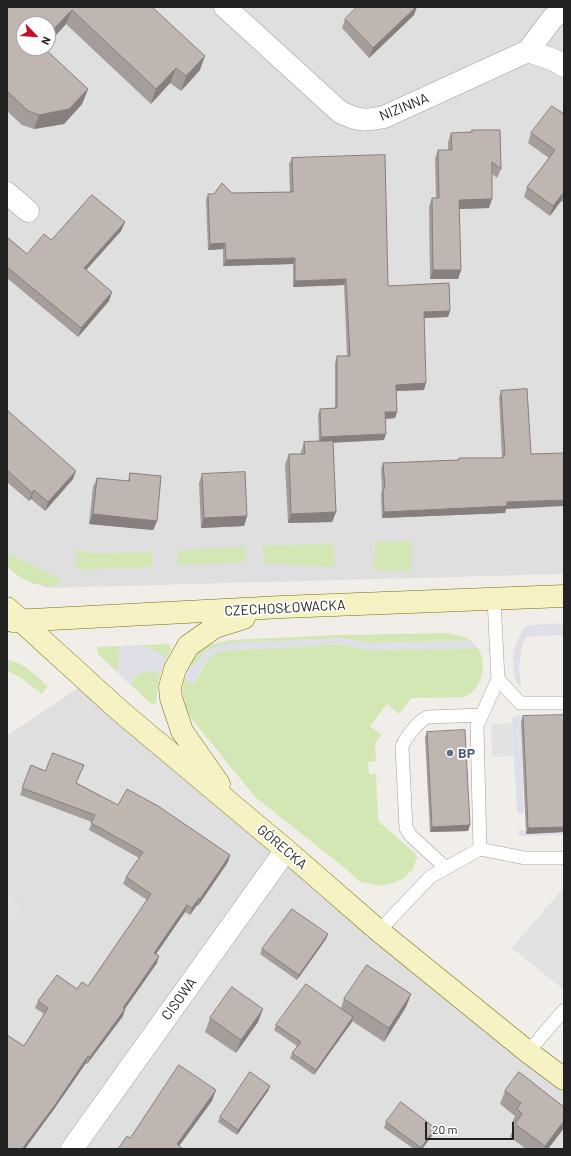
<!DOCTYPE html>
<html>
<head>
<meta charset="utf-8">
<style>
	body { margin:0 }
	#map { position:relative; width:571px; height:1156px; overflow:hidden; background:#f1eee9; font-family:Barlow,sans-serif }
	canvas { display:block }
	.frame { position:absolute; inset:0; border:8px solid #222; pointer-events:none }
	.north { position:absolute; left:16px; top:16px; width:40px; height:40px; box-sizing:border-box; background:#fff; border:1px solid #a7a7a7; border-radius:50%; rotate:115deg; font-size:11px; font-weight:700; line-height:16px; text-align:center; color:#222 }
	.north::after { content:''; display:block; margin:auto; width:14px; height:18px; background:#c50f26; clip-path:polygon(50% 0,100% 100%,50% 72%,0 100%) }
	.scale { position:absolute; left:425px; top:1122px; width:89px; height:18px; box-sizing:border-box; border:2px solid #222; border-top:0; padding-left:5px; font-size:12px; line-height:14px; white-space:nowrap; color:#222; -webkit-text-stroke:3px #fff; paint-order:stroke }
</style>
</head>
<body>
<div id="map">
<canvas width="571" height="1156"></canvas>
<div class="frame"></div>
<div class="north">N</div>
<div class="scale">20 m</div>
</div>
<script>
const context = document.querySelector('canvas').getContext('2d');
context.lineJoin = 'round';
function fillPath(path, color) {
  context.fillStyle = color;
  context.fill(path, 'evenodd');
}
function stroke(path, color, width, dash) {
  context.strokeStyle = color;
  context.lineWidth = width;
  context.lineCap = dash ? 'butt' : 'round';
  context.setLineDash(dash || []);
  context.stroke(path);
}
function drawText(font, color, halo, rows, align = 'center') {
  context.font = font + ' Barlow,sans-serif';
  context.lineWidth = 3.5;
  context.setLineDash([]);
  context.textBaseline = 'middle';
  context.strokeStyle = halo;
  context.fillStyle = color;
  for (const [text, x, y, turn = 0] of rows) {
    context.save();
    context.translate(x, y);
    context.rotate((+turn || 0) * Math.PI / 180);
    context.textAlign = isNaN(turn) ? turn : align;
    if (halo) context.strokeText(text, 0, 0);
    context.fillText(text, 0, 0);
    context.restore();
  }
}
fillPath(new Path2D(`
	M 7,7 L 564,7 L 564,574 L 45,588 L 7,556 ZM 24,24 L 48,24 L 48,48 L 24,48 Z
	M 78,688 L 564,1081 L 564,1149 L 7,1149 L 7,736 Z`), '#e0dfdf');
fillPath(new Path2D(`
	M 412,541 L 411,571 L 374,570 L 375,542 Z
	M 334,543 L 335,567 L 264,563 L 263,546 Z
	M 245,547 L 245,562 L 178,565 L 178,550 Z
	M 76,549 L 94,554 L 152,551 L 152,567 L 77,570 Z
	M 7,553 L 59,578 L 58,586 C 36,587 24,582 7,567 Z
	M 447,633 L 464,637 L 472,641 L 368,643 L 342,638 L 234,643 C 216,646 205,648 196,665 L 190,663 L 200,650 L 209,645 L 231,640 L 339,635 Z
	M 166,644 L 169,644 L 171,649 C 163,665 156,683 157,701 L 154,705 L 149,702 L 98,654 L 97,648 L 99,647 Z
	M 342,644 L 370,650 L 478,648 C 488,664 482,691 464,697 L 411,698 L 399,714 L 387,704 L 370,726 L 382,735 L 375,743 L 376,761 L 368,762 L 369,774 L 376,774 L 378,821 L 415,853 L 417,857 L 413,869 L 404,878 L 394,883 L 380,886 L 360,882 L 346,869 L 264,804 L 256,798 L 191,718 C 184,705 181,695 184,680 L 195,683 C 202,670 205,658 219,651 Z
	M 7,660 C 24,662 35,675 48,686 L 42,694 L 20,677 L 7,671 Z`), '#d3e7b4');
fillPath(new Path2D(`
	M 512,723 L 514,756 L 492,757 L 491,724 Z
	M 564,887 L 564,990 L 512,948 Z
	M 7,894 L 21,904 L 7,929 Z`), '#e2e2e2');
fillPath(new Path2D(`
	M 564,623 L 564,635 L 526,637 L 522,646 L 519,667 L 521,688 L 517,683 L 514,675 L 513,654 L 517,641 L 523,629 L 528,625 Z
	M 342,638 L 368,643 L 472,641 L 478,648 L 370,650 L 342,644 L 235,650 L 222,651 L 212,655 L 201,668 L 195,684 L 184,680 L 190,663 L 196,665 L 204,652 L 219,645 L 234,643 Z
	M 142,645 L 167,657 L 160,674 L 152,671 L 144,672 L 136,675 L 129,684 L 116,671 L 118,668 L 119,646 Z
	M 564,714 L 564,719 L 521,722 L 524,813 L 519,814 L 517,811 L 512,719 L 515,716 Z
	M 519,830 L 525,830 L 526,834 L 564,832 L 564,835 L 521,836 L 518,834 Z`), '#dedfe7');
const lane = new Path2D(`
	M 498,679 L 520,703 L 564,703
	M 480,849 L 525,858 L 564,858
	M 446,868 L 410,835 L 406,828 L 402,747 C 405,738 419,720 428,717 L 481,715
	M 379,931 L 430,877 L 480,849 L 477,726 L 498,679 L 494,599
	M 528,1052 L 564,1010`);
const street = new Path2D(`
	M 225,7 L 340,112 C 359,121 364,121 384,117 L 528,51 L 554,60 L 564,66
	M 528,51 L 552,19 L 564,8
	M 7,193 L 28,211
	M 72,1149 L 286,850`);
const secondary = new Path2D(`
	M 7,608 L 120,711 L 286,850 L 379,931 L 528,1052 L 564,1079
	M 12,621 L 282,607 L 564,596
	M 219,784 L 182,731 L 171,698 L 170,687 L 175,669 L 188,646 L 215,627 L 244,618`);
stroke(lane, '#9f9f9f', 14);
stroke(street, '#9f9f9f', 23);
stroke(secondary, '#74720d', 23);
stroke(lane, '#fff', 13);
stroke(street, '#fff', 22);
stroke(secondary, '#f6f2c3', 22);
fillPath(new Path2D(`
	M 7,7 L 152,7 L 200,70 L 181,91 L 170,83 L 151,104 L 66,24 L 44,48 L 88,89 L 82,104 L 64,124 L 34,129 L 22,125 L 7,111 Z
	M 414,15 L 369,58 L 342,28 L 345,19 Z
	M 564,114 L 564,203 L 561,201 L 550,216 L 524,197 L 527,187 L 549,158 L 528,143 L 531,133 Z
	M 472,130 L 501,169 L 497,178 L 492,174 L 489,208 L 459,209 L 461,270 L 458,279 L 430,279 L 429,207 L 432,198 L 436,198 L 435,159 L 438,150 L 448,150 L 448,142 L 451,133 L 471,132 Z
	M 292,158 L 388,286 L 450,311 L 448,317 L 424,318 L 424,390 L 396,391 L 397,412 L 395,418 L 385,419 L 384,440 L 333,443 L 336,512 L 332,522 L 288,523 L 285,464 L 289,454 L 301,454 L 301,452 L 304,442 L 319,442 L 318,415 L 320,409 L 335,408 L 335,363 L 337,356 L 347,356 L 344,285 L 293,287 L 293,264 L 223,266 L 223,249 L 208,250 L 206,200 L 208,194 L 290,192 L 289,164 Z
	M 125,222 L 121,231 L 86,270 L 109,301 L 78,337 L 7,278 L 7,237 L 27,254 L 51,240 Z
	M 527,389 L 506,509 L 505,513 L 382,518 L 381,495 L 382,490 L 381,469 L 383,463 L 458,460 L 459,458 L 502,458 L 499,397 L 501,391 Z
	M 7,410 L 73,479 L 45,511 L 31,499 L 29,501 L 7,482 Z
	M 130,473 L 157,521 L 153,530 L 89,524 L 93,487 L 97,478 L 128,481 Z
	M 202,474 L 247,516 L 244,526 L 201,528 L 199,483 Z
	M 523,716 L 564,832 L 526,834 L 521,722 Z
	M 427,732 L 470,825 L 468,831 L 430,832 L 425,737 Z
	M 31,765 L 77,783 L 118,805 L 230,855 L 228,862 L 198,906 L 197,905 L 190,915 L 185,912 L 156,954 L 157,963 L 125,1009 L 123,1016 L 87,1064 L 86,1063 L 52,1112 L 24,1046 L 44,1014 L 35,1008 L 38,1001 L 88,986 L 147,900 L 123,884 L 126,877 L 139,858 L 89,830 L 92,822 L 20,795 Z
	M 328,934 L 326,939 L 297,980 L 260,954 L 262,949 Z
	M 411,994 L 406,1007 L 384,1042 L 352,1021 L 314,1075 L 290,1058 L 292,1053 L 297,1046 L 274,1030 L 276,1025 L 341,1008 L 344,999 Z
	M 210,1018 L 258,1022 L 236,1053 L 205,1032 Z
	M 270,1086 L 268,1091 L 237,1135 L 218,1122 L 220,1117 Z
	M 505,1091 L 564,1107 L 564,1128 L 548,1149 L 526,1149 L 510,1137 L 515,1124 L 512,1122 L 515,1116 L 500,1104 Z
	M 386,1122 L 435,1128 L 434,1133 L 422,1149 L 414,1149 L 384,1128 Z`), '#a49d99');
fillPath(new Path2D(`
	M 416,7 L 417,7 L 414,15 L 369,58 L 373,48 Z
	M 72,10 L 66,24 L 48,44 L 48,35 Z
	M 205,56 L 200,70 L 181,91 L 186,76 Z
	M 176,68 L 170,83 L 151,104 L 156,89 Z
	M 88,89 L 82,104 L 64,124 L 34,129 L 39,115 Z
	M 564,192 L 561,201 L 550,216 L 553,206 Z
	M 492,199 L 489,208 L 456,209 L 459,200 Z
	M 125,222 L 121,231 L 80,277 L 84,268 Z
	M 225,243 L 223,249 L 208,250 L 210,244 Z
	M 295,258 L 293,264 L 223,266 L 226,260 Z
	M 433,270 L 461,270 L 458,279 L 430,279 Z
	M 346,279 L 344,285 L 293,287 L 295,281 Z
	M 112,292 L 109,301 L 78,337 L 81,328 Z
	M 450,311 L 448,317 L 421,318 L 424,312 Z
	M 426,383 L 424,390 L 393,391 L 396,385 Z
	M 385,412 L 397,412 L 395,418 L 383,419 Z
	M 386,434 L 384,440 L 319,443 L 321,437 Z
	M 76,471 L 73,479 L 45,511 L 48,502 Z
	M 34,490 L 31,499 L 29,501 L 32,493 Z
	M 564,500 L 564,506 L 506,509 L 505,513 L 382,518 L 384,512 L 507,502 Z
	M 336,512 L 332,522 L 288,523 L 291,514 Z
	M 93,514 L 157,521 L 153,530 L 89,524 Z
	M 247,516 L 244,526 L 201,528 L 204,518 Z
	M 470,825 L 468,831 L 430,832 L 432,827 Z
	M 564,827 L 564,832 L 526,834 L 528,828 Z
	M 230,855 L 228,862 L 198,906 L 200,899 Z
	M 199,898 L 197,905 L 190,915 L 192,908 Z
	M 187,905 L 185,912 L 152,960 L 154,953 Z
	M 328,934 L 326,939 L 297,980 L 299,975 Z
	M 159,956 L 157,963 L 121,1014 L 123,1008 Z
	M 411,994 L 406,1007 L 384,1042 L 389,1028 Z
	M 125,1009 L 123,1016 L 87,1064 L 90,1057 Z
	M 263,1009 L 258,1022 L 236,1053 L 241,1040 Z
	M 353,1017 L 352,1022 L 314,1075 L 316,1070 Z
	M 88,1056 L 86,1063 L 52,1112 L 25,1149 L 22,1149 Z
	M 270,1086 L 268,1091 L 237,1135 L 238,1130 Z
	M 216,1090 L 212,1101 L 177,1149 L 177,1144 Z
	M 564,1121 L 564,1128 L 548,1149 L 544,1149 L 545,1146 Z
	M 435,1128 L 434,1133 L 422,1149 L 421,1149 Z`), '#867f7d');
const building = new Path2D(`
	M 7,7 L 152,7 L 205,56 L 186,76 L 176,68 L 156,89 L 72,10 L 48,35 L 48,24 L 24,24 L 24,48 L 44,48 L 88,89 L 69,109 L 39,115 L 28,111 L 7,91 Z
	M 357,7 L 416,7 L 373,48 L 345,19 Z
	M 552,106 L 564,114 L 564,192 L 553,206 L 527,187 L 555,150 L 531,133 Z
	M 472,130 L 500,130 L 501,169 L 492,162 L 492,199 L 459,200 L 461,270 L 433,270 L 432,198 L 439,198 L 438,150 L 452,150 L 451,133 L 472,132 Z
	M 385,155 L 388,286 L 449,283 L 450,311 L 424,312 L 426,383 L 396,385 L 397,412 L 385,412 L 386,434 L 321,437 L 320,409 L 337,408 L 337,356 L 350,356 L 346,279 L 295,281 L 295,258 L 226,260 L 225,243 L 210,244 L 208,194 L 214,194 L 222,183 L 232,193 L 293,192 L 292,158 Z
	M 92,195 L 125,222 L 84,268 L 112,292 L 81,328 L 7,267 L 7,237 L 27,254 L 44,234 L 51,240 Z
	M 527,389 L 531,454 L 564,453 L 564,500 L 507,502 L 507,506 L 384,512 L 383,489 L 385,488 L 383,463 L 459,460 L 459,458 L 503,458 L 503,455 L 505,455 L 501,391 Z
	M 7,410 L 76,471 L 48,502 L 34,490 L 32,493 L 7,470 Z
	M 333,441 L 336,512 L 291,514 L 289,454 L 305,454 L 304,442 Z
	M 245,472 L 247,516 L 204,518 L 202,474 Z
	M 130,473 L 161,476 L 157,521 L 93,514 L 97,478 L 129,481 Z
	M 564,715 L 564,827 L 528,828 L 523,716 Z
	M 465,730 L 470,825 L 432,827 L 427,732 Z
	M 53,753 L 84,765 L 76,783 L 118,805 L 127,789 L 158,806 L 230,855 L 200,899 L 199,898 L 192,908 L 187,905 L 154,953 L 159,956 L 123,1008 L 125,1009 L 90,1057 L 88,1056 L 55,1105 L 22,1149 L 7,1149 L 7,1035 L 24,1046 L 48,1008 L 38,1001 L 57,975 L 77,989 L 82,982 L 88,986 L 151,894 L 126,877 L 143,852 L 91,823 L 95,815 L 22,788 L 31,765 L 45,771 Z
	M 292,909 L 328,934 L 299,975 L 262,949 Z
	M 367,965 L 411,994 L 389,1028 L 344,999 Z
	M 306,984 L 353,1017 L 316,1070 L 292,1053 L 301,1042 L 276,1025 Z
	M 232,987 L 263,1009 L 241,1040 L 210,1018 Z
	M 179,1065 L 216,1090 L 177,1144 L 183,1149 L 118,1149 L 127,1136 L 130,1138 Z
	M 250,1072 L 270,1086 L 238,1130 L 220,1117 Z
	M 519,1072 L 564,1107 L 564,1121 L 545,1146 L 515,1124 L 522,1114 L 517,1109 L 521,1103 L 505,1091 Z
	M 401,1102 L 435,1128 L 421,1148 L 386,1122 Z`);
fillPath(building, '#bfb6b2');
stroke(building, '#867f7d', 1);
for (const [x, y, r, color] of [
	[450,753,4,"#5c6f8a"]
]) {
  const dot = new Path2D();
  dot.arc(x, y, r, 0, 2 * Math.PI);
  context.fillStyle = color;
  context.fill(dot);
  stroke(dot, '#fff', 1.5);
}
drawText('14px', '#222', '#fff', [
	["NIZINNA",404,107,-22],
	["CZECHOSŁOWACKA",285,608,-3],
	["GÓRECKA",282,847,40],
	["CISOWA",179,999,-54]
]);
drawText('bold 14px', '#4e5e75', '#fff', [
	["BP",458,753]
], 'left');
</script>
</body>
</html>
